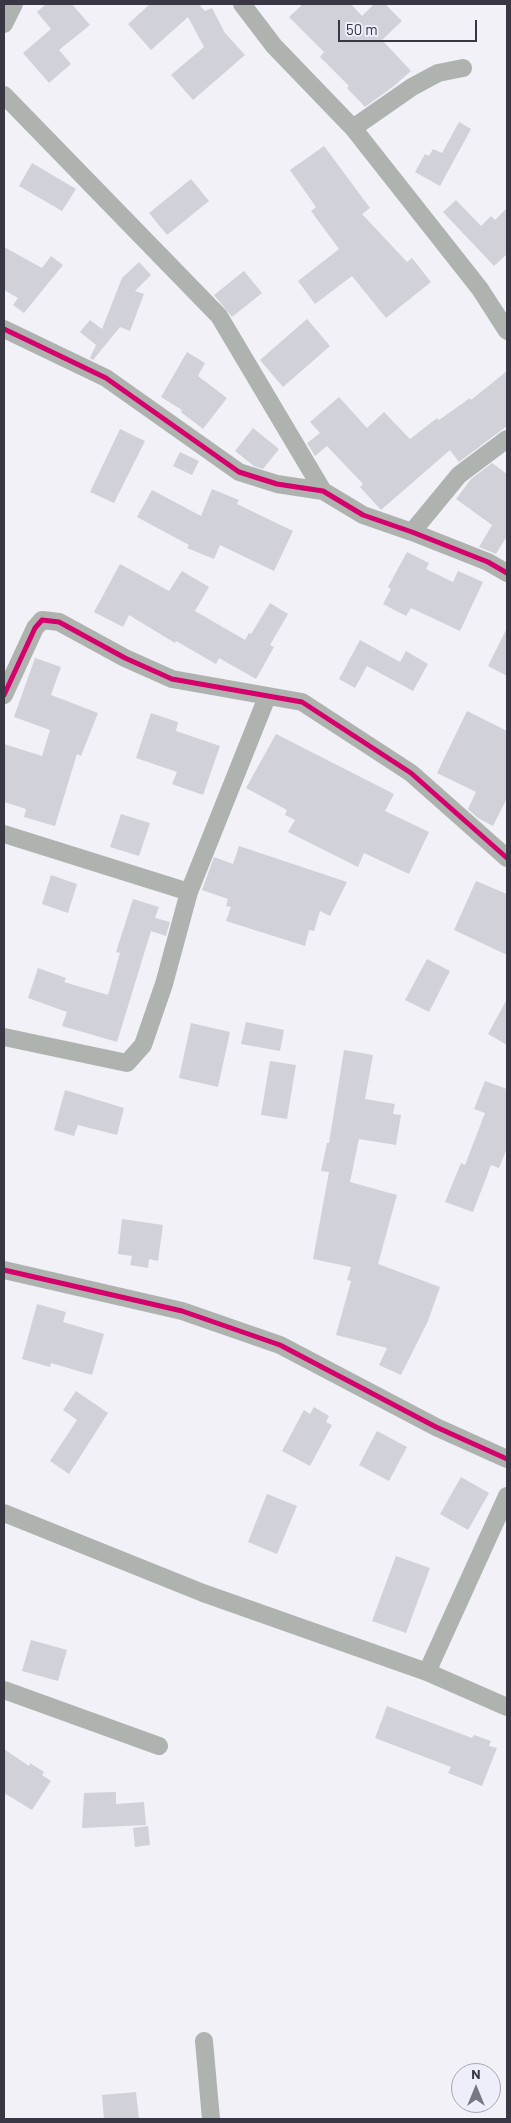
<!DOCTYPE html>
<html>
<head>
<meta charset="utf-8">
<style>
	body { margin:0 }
	#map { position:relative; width:511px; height:2123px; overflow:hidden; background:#f1f1f7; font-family:Barlow,sans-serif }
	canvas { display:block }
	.frame { position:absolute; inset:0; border:5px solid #383743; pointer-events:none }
	.north { position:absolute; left:451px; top:2063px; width:50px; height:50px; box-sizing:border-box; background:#eeeefa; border:1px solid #a5a5b1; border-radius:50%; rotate:0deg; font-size:14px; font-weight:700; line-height:20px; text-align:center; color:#383743 }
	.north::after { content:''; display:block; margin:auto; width:18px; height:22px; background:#797882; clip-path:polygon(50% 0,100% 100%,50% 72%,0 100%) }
	.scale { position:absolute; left:338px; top:20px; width:139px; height:22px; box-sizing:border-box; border:2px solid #383743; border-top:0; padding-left:6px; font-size:15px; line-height:18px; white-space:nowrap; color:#383743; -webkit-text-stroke:4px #eeeefa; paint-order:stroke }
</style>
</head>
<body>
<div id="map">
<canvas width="511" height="2123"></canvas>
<div class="frame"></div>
<div class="north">N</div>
<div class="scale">50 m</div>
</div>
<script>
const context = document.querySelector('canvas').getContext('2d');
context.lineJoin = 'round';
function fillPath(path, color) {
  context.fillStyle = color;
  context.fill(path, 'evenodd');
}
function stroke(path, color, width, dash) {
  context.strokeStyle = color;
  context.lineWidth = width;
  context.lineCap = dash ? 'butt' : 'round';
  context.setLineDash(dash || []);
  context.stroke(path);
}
fillPath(new Path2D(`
	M 46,4 L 72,4 L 90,25 L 59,50 L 71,64 L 49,83 L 23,53 L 51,29 L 37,12 Z
	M 150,4 L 203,4 L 200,6 L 205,11 L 212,8 L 225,33 L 245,55 L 193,100 L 171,75 L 204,47 L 188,17 L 151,50 L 128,24 Z
	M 303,4 L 351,4 L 362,16 L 374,4 L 385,4 L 402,21 L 382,40 L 411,71 L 394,86 L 365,107 L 347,88 L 349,86 L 320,57 L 324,52 L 289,17 Z
	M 459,122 L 471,129 L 440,186 L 415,172 L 425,154 L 429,156 L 433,149 L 442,153 Z
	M 324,146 L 370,208 L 362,214 L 407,262 L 412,258 L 431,282 L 386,318 L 352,276 L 315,304 L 298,281 L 339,249 L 311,211 L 316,207 L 290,170 Z
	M 32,163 L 76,189 L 62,211 L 19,186 Z
	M 191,179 L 209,201 L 167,235 L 149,213 Z
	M 456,200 L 481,226 L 491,216 L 495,220 L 507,208 L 507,254 L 494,266 L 443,212 Z
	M 4,247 L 42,268 L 51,256 L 63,265 L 24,313 L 13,305 L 18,298 L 4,290 Z
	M 139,262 L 151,275 L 135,291 L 144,294 L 130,331 L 120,327 L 93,360 L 90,358 L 96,345 L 80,332 L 90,320 L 102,329 L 122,278 Z
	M 244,271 L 262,293 L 232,317 L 214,295 Z
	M 307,319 L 330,346 L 283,387 L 260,360 Z
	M 187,352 L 205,363 L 198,376 L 227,398 L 203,429 L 181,412 L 182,410 L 161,397 Z
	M 507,371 L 507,426 L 459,462 L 450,450 L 381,510 L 360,487 L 363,484 L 327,446 L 315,456 L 307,443 L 320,433 L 310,422 L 339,397 L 367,428 L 384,412 L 410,439 L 437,418 L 439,420 L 470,398 L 471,400 Z
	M 253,428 L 279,449 L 263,469 L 254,466 L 235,451 Z
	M 120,429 L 145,441 L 114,503 L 90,492 Z
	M 180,452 L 199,461 L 192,475 L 173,466 Z
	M 492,463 L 507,474 L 507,536 L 496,554 L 479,547 L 492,525 L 456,499 L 471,479 Z
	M 212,489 L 239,500 L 237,504 L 293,531 L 274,571 L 220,545 L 214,559 L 187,548 L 189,545 L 137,517 L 152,490 L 201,516 Z
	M 407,552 L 429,563 L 426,569 L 453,582 L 458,571 L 483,582 L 460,631 L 411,608 L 406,616 L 383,604 L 391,589 L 388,587 Z
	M 120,564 L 169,591 L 182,571 L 209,587 L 195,611 L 245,640 L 249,633 L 251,634 L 270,603 L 288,614 L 270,645 L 274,647 L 256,679 L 219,658 L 216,664 L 176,641 L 175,643 L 129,615 L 123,627 L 94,612 Z
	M 507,628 L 507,676 L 488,666 Z
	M 360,640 L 400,662 L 406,651 L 428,664 L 413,691 L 367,666 L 355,688 L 339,679 Z
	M 35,658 L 61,667 L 51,695 L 98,713 L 81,756 L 77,754 L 55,826 L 24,817 L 26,809 L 4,802 L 4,744 L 42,756 L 50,730 L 14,717 Z
	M 467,711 L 507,731 L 507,798 L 493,826 L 478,818 L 468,809 L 476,792 L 437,773 Z
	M 151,713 L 178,722 L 176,731 L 220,746 L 203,795 L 172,784 L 177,772 L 136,758 Z
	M 276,734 L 394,794 L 385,811 L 429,832 L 409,874 L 364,853 L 358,867 L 288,832 L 295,820 L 285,815 L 287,810 L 246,788 Z
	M 121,814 L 150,823 L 139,856 L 110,847 Z
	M 239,846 L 347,882 L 330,916 L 320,911 L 314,931 L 309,930 L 305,946 L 226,921 L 231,907 L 226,906 L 228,899 L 202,890 L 214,857 L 233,864 Z
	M 51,875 L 77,884 L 68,913 L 42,904 Z
	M 476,881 L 507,894 L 507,955 L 454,930 Z
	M 133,899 L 159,907 L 155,918 L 170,922 L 166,936 L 151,931 L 117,1042 L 62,1026 L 67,1012 L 28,998 L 38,968 L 66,978 L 64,982 L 108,995 L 120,953 L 116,952 Z
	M 427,959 L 450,971 L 429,1012 L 405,1000 Z
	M 507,999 L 507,1045 L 488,1034 Z
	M 246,1022 L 284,1030 L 280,1051 L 241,1044 Z
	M 191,1023 L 230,1032 L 218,1087 L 179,1078 Z
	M 344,1050 L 373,1055 L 365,1099 L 395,1104 L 393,1114 L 401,1115 L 396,1145 L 359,1139 L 350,1182 L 397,1195 L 378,1264 L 440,1287 L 428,1321 L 401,1375 L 379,1365 L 387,1348 L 336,1335 L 351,1281 L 347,1280 L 351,1267 L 313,1259 L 329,1172 L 321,1171 L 327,1143 L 329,1143 Z
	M 270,1061 L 296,1065 L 287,1119 L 261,1115 Z
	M 485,1081 L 507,1089 L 507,1148 L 499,1168 L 491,1165 L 473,1212 L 445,1202 L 461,1163 L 465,1165 L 485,1113 L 474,1109 Z
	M 65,1090 L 124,1108 L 117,1135 L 78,1125 L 74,1136 L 54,1130 Z
	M 122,1219 L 163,1225 L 158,1261 L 149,1259 L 148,1268 L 130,1265 L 132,1256 L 118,1254 Z
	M 37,1304 L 66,1312 L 63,1322 L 104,1334 L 92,1375 L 51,1363 L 50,1367 L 22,1359 Z
	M 76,1391 L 108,1413 L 69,1474 L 50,1461 L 77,1420 L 63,1410 Z
	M 314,1407 L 329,1416 L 326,1422 L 332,1425 L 310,1466 L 282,1451 L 304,1410 L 310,1414 Z
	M 377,1431 L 407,1447 L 389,1481 L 359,1465 Z
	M 461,1477 L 489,1493 L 468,1530 L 440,1514 Z
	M 267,1494 L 297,1506 L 277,1554 L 248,1542 Z
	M 396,1556 L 430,1568 L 406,1633 L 372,1621 Z
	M 31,1640 L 67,1650 L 58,1681 L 22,1671 Z
	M 387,1706 L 472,1738 L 474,1735 L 491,1741 L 489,1746 L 497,1748 L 482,1786 L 448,1773 L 451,1767 L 375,1738 Z
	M 4,1749 L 29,1766 L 30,1763 L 44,1772 L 42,1775 L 51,1781 L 32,1810 L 4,1793 Z
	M 116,1792 L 116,1804 L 144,1802 L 146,1825 L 82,1828 L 84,1793 Z
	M 148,1826 L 150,1845 L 135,1847 L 133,1828 Z
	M 136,2092 L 139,2119 L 104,2119 L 102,2095 Z`), '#d1d1d9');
stroke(new Path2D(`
	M 242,4 L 274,46 L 353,128 L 480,289 L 507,331
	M 4,24 L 14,4
	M 4,95 L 219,316 L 323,491
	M 353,128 L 412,87 L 438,73 L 463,68
	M 4,329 L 106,378 L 239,472 L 277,484 L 323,491 L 363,515 L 412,532 L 488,562 L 507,573
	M 412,532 L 459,475 L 507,439
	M 4,695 L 35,628 L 42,620 L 59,622 L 125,658 L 172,679 L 302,702 L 411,773 L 507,858
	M 4,834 L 189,892
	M 4,1037 L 127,1063 L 143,1045 L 164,984 L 189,892 L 267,697
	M 4,1270 L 182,1311 L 280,1345 L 436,1427 L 507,1459
	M 4,1513 L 203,1593 L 427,1672 L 507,1707
	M 427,1672 L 507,1496
	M 4,1690 L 159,1746
	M 204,2041 L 211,2119`), '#aeb3af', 18);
stroke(new Path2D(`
	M 4,329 L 106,378 L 239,472 L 277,484 L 323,491 L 363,515 L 412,532 L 488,562 L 507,573
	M 4,695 L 35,628 L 42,620 L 59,622 L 125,658 L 172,679 L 302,702 L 411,773 L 507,858
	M 4,1270 L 182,1311 L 280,1345 L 436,1427 L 507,1459`), '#d6006c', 5);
</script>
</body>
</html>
